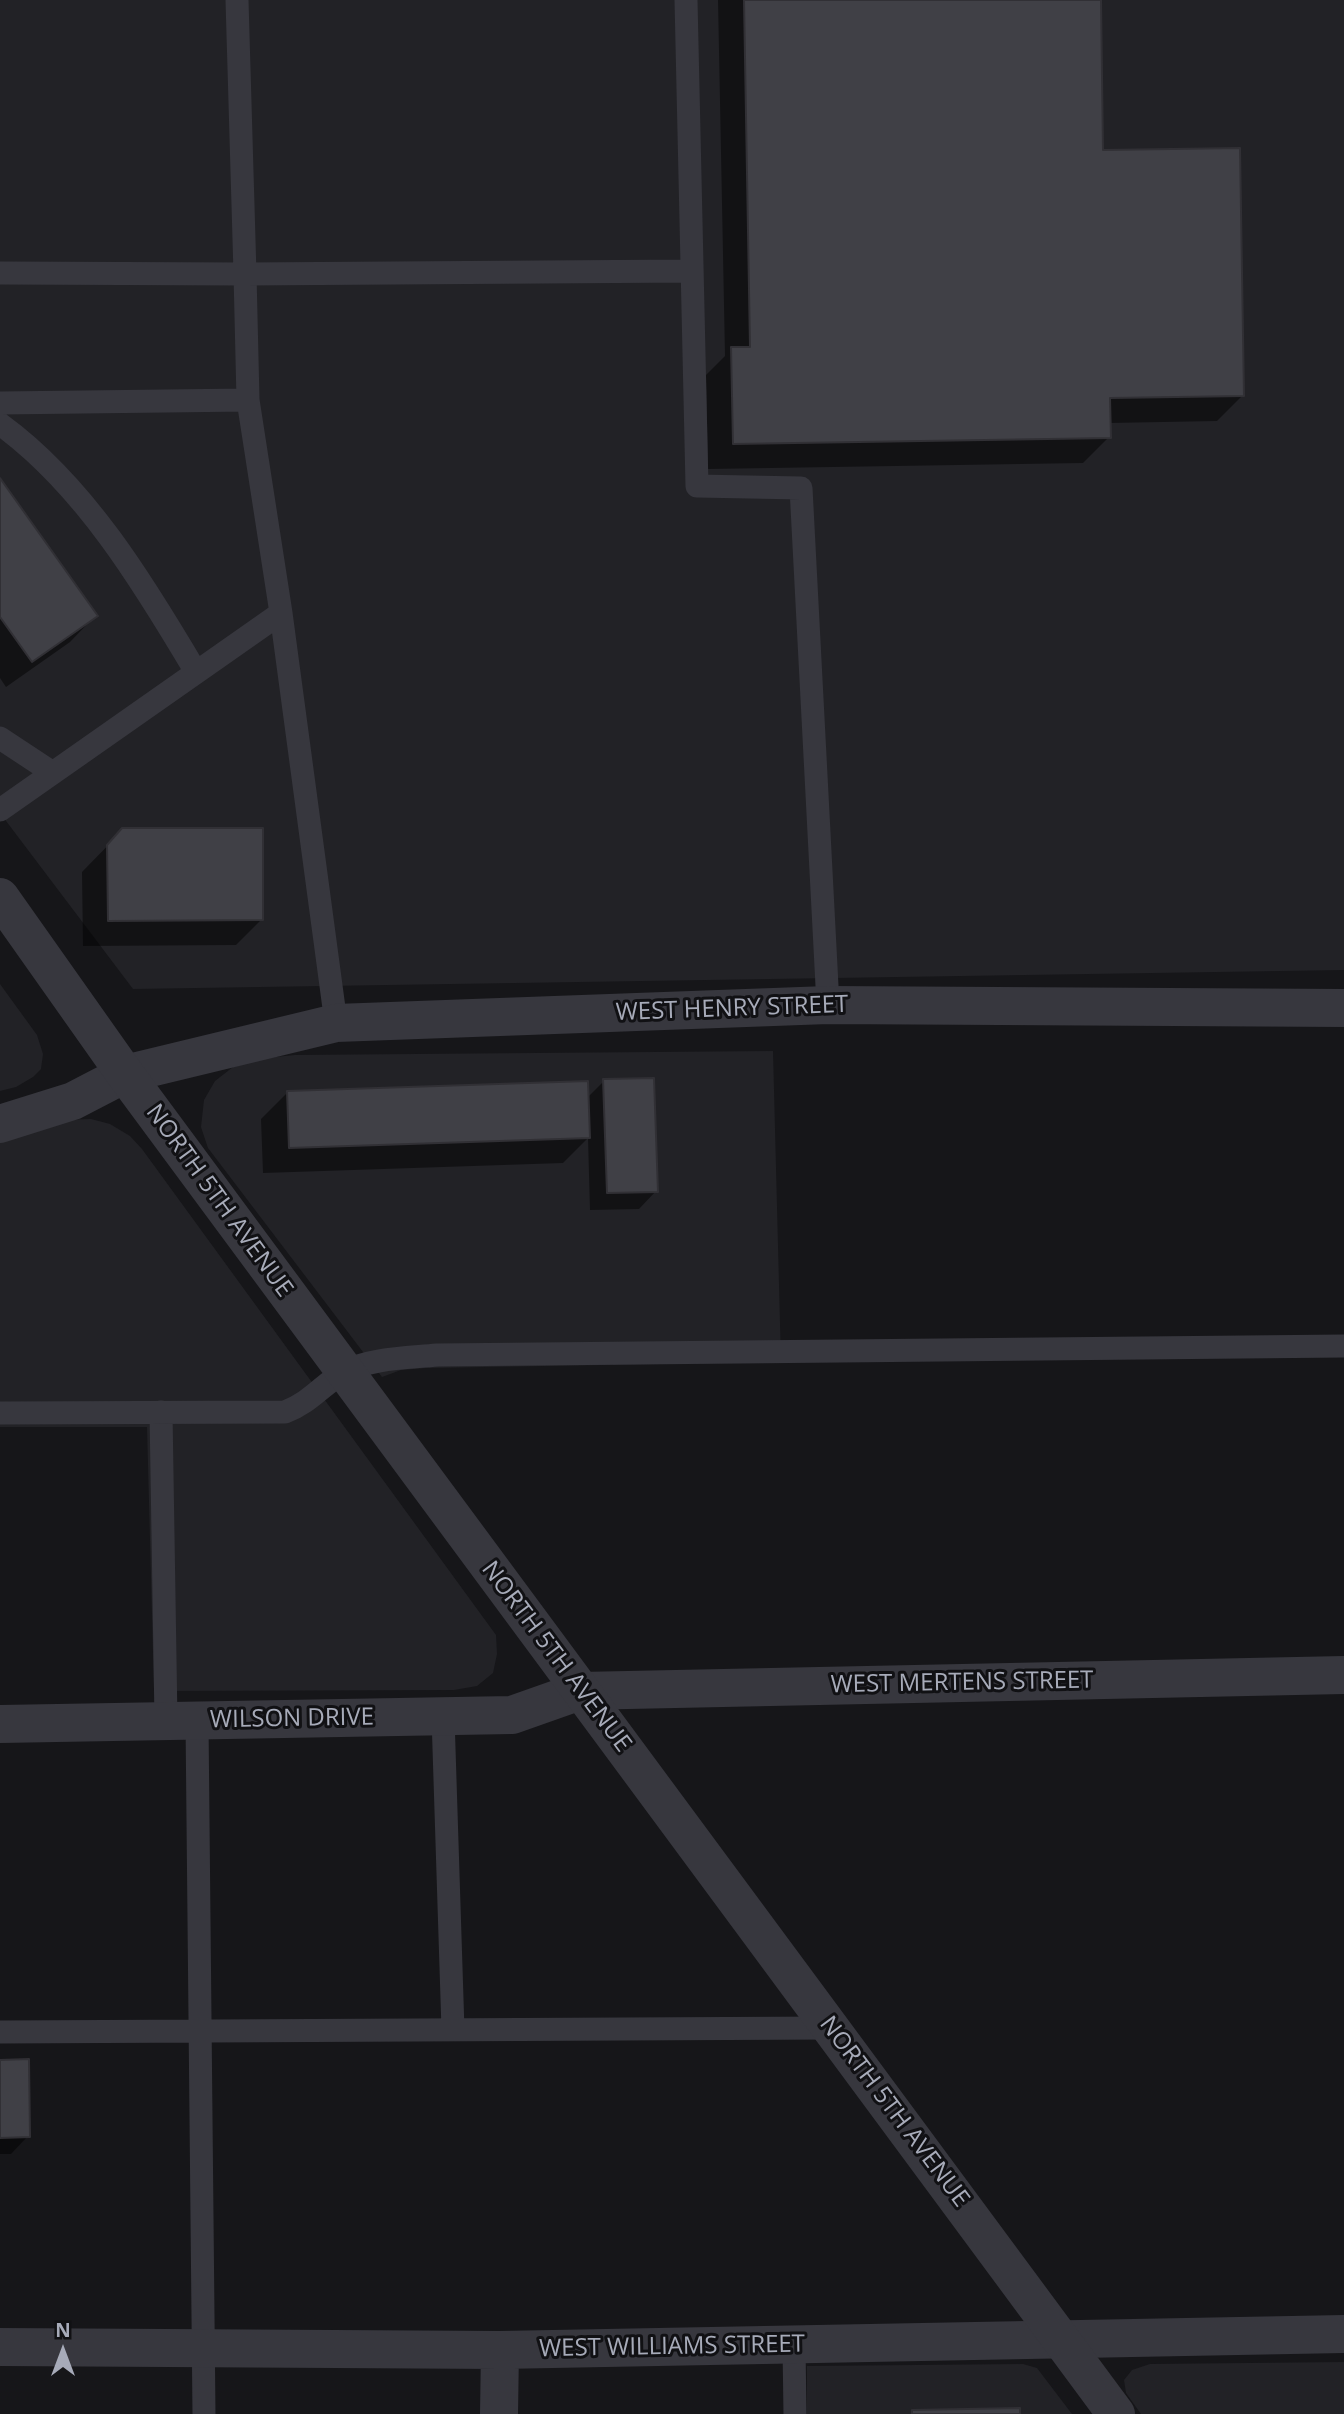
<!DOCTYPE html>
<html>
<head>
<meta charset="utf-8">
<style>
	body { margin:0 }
	#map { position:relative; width:1344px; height:2414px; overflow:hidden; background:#161619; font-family:"Open Sans",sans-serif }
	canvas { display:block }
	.north { position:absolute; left:28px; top:2316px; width:70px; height:70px; -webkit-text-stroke:5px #111114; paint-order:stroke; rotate:0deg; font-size:19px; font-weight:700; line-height:28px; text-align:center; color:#a7abb9 }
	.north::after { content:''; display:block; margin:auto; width:24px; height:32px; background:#a7abb9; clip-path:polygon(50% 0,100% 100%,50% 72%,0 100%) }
</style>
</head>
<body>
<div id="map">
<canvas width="1344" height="2414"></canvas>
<div class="north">N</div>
</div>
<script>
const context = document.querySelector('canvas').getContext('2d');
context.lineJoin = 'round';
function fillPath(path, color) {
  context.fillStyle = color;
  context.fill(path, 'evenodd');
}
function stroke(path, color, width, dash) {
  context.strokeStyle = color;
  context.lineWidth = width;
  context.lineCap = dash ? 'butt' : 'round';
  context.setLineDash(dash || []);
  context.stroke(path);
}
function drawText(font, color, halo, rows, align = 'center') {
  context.font = font + ' "Open Sans",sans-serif';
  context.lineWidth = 6;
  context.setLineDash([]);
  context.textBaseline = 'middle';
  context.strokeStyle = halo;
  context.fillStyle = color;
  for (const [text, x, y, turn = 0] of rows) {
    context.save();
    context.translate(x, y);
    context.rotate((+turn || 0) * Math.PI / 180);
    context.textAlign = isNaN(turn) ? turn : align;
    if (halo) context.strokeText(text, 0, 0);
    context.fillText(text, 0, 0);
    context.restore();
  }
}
fillPath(new Path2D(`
	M 0,0 L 1344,0 L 1344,970 L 133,989 L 0,813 Z
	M 0,984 L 37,1035 L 43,1054 L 41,1069 L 33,1077 L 16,1087 L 0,1091 Z
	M 773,1051 L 781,1362 L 426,1368 L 401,1370 L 382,1377 L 208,1148 L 201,1127 L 204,1100 L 215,1081 L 233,1067 L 255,1059 L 295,1055 Z
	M 91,1119 L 110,1124 L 130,1136 L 142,1149 L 496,1635 L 497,1654 L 493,1673 L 477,1686 L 454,1690 L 154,1691 L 147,1427 L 0,1427 L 0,1139 L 63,1120 Z
	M 1344,2362 L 1344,2414 L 1141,2414 L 1126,2393 L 1124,2380 L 1132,2370 L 1150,2364 Z
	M 1023,2364 L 1037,2368 L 1072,2414 L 807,2414 L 807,2366 Z`), '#222226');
fillPath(new Path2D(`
	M 718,0 L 1099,0 L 1101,152 L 1243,395 L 1217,421 L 1109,423 L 1109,437 L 1083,463 L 708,469 L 706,375 L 725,356 Z
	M 0,481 L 95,616 L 70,642 L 6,687 L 0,678 Z
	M 123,830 L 262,919 L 236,945 L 83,946 L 82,872 Z
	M 604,1081 L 656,1191 L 639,1209 L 590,1210 L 588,1138 L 563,1163 L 263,1173 L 261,1119 L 287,1093 L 587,1098 Z
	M 0,2061 L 28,2136 L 11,2154 L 0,2154 Z`), '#0007');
const building = new Path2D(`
	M 744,0 L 1101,0 L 1103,150 L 1240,148 L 1244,396 L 1110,398 L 1111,438 L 733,444 L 731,347 L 750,347 Z
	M 0,478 L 98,616 L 32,662 L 0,617 Z
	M 122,828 L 263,828 L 263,920 L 108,921 L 107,845 Z
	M 654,1078 L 658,1192 L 607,1193 L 603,1079 Z
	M 588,1081 L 590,1138 L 289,1148 L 287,1091 Z
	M 29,2059 L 30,2137 L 0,2138 L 0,2060 Z
	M 1020,2408 L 1020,2414 L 912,2414 L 912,2410 Z`);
fillPath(building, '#404046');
stroke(building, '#313035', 2);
stroke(new Path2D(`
	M 686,0 L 697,486 L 801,488 L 828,1005
	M 0,273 L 245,274 L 237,0
	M 248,400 L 245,274 L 690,271
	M 0,403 L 248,400 L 281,613 L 336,1023
	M 0,424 C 84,485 144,584 196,672
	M 0,738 L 53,773
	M 0,810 L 281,613
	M 161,1412 L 166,1721
	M 0,1413 L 285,1412 C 311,1402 322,1385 344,1372 C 370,1358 408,1358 437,1355 L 1344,1346
	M 443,1717 L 453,2030
	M 197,1721 L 204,2414
	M 0,2032 L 831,2028
	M 794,2346 L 795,2414`), '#37373e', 23);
stroke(new Path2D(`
	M 0,1124 L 73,1101 L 125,1074 L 336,1023 L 828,1005 L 1344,1008
	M 0,1724 L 512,1715 L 580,1691 L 1344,1675
	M 0,2347 L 500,2350 L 1344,2334
	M 499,2414 L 500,2350`), '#37373e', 38);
stroke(new Path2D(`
	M 0,897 L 125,1074 L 1116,2414`), '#37373e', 38);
drawText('24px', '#a7abb9', '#111114', [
	["WEST HENRY STREET",732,1009,-2],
	["NORTH 5TH AVENUE",219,1201,54],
	["NORTH 5TH AVENUE",556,1657,53],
	["WEST MERTENS STREET",962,1683,-1],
	["WILSON DRIVE",292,1719,-1],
	["NORTH 5TH AVENUE",894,2112,53],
	["WEST WILLIAMS STREET",672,2347,-1]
]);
</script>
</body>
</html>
